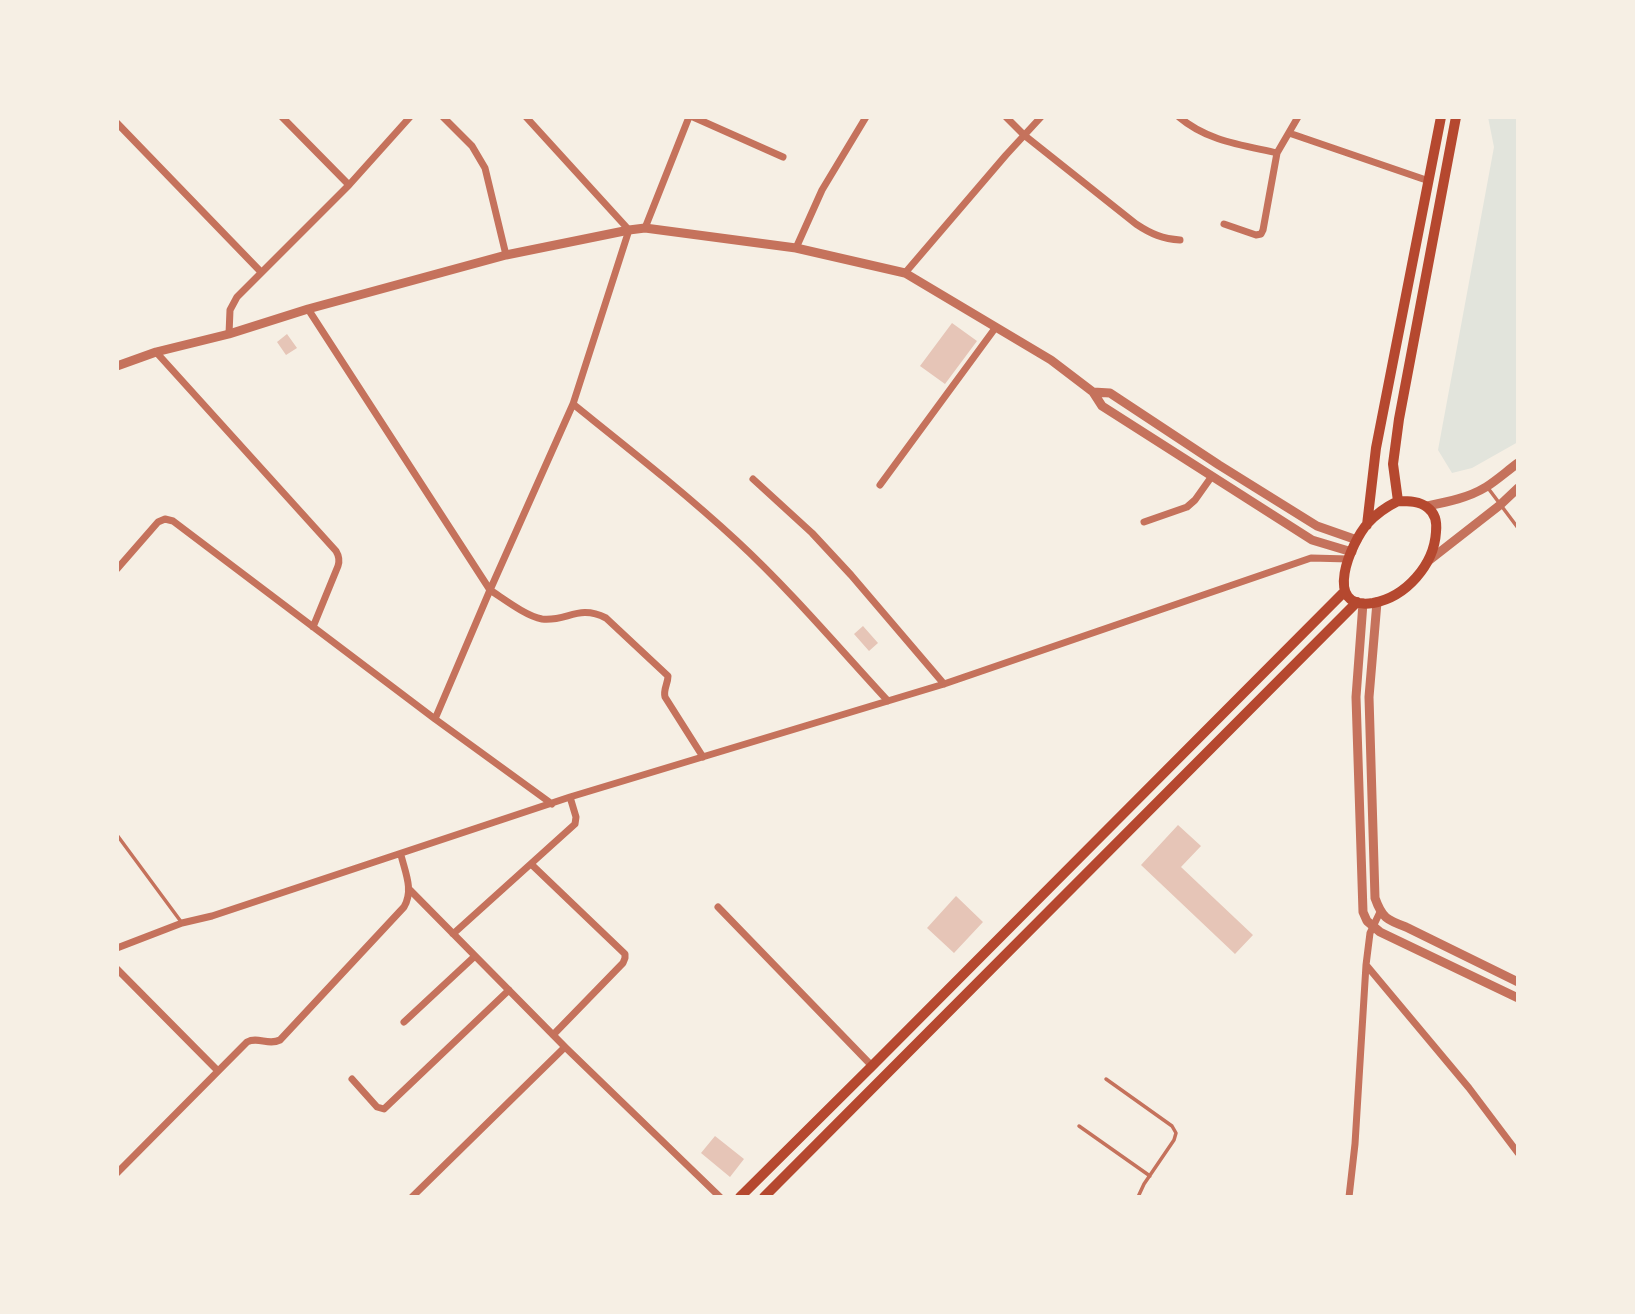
<!DOCTYPE html>
<html>
<head>
<meta charset="utf-8">
<style>
	body { margin:0 }
	#map { position:relative; width:1635px; height:1314px; overflow:hidden; background:#f6efe4; font-family:Poppins,sans-serif }
	canvas { display:block }
	.frame { position:absolute; inset:0; border:119px solid #f6efe4; pointer-events:none }
</style>
</head>
<body>
<div id="map">
<canvas width="1635" height="1314"></canvas>
<div class="frame"></div>
</div>
<script>
const context = document.querySelector('canvas').getContext('2d');
context.lineJoin = 'round';
function fillPath(path, color) {
  context.fillStyle = color;
  context.fill(path, 'evenodd');
}
function stroke(path, color, width, dash) {
  context.strokeStyle = color;
  context.lineWidth = width;
  context.lineCap = dash ? 'butt' : 'round';
  context.setLineDash(dash || []);
  context.stroke(path);
}
fillPath(new Path2D(`
	M 1488,117 L 1518,117 L 1518,442 L 1472,468 L 1452,473 L 1438,450 L 1494,147 Z`), '#e2e4dc');
fillPath(new Path2D(`
	M 952,323 L 977,341 L 945,384 L 920,366 Z
	M 287,334 L 297,348 L 286,355 L 277,342 Z
	M 863,626 L 878,643 L 869,651 L 854,634 Z
	M 1178,825 L 1201,846 L 1181,867 L 1253,935 L 1235,954 L 1141,865 Z
	M 956,896 L 983,922 L 954,953 L 927,928 Z
	M 715,1136 L 744,1159 L 730,1177 L 701,1153 Z`), '#e6c5b7');
stroke(new Path2D(`
	M 1488,488 L 1518,528
	M 117,835 L 182,923
	M 1106,1079 L 1172,1126 L 1176,1133 L 1174,1140 L 1144,1184 L 1138,1197
	M 1079,1126 L 1150,1176`), '#c5725c', 3.5);
stroke(new Path2D(`
	M 282,117 L 349,185
	M 443,117 L 472,146 L 485,168 L 506,255
	M 526,117 L 629,230 L 573,404 L 490,590 L 435,719 L 552,804
	M 693,117 L 783,157
	M 1006,117 L 1024,135 L 1136,224 C 1151,234 1163,239 1180,240
	M 1179,117 C 1207,141 1242,145 1277,153 L 1298,117
	M 117,123 L 261,272
	M 1289,133 L 1429,181
	M 1224,224 L 1256,235 L 1261,234 L 1263,230 L 1277,153
	M 645,228 L 689,117
	M 796,248 L 822,190 L 866,117
	M 905,273 L 1006,155 L 1041,117
	M 308,309 L 490,590 C 504,599 526,616 542,619 C 567,622 578,604 606,618 L 668,676 C 668,684 663,689 665,697 L 703,757
	M 229,334 L 230,310 L 237,297 L 349,185 L 410,117
	M 156,352 L 336,551 C 339,556 340,560 338,566 L 313,627
	M 573,404 C 629,449 685,493 737,541 C 791,591 839,648 888,701
	M 753,479 L 812,533 L 851,575 L 944,684
	M 880,485 L 996,327
	M 1144,522 L 1187,507 L 1195,500 L 1212,476
	M 117,569 L 158,522 L 165,519 L 173,521 L 435,719
	M 531,864 L 625,954 L 625,958 L 623,963 L 553,1035
	M 410,890 L 565,1047 L 720,1197
	M 718,907 L 872,1066
	M 453,934 L 575,824 L 576,817 L 570,797
	M 117,948 L 182,923 L 212,916 L 570,797 L 944,684 L 1311,558 L 1349,559
	M 1367,966 L 1469,1088 L 1518,1153
	M 117,969 L 218,1071
	M 404,1022 L 475,956
	M 352,1079 L 377,1107 L 384,1109 L 509,990
	M 117,1173 L 247,1042 C 258,1036 268,1046 280,1040 L 404,907 C 414,890 405,872 401,855
	M 412,1197 L 565,1047
	M 1349,1197 L 1355,1144 L 1366,965 L 1370,933 L 1380,912`), '#c5725c', 7);
stroke(new Path2D(`
	M 117,366 L 156,352 L 229,334 L 308,309 L 506,255 L 629,230 L 645,228 L 796,248 L 905,273 L 1051,360 L 1093,392 L 1102,406 L 1312,540 L 1352,552
	M 1093,392 L 1110,393 L 1219,465 L 1317,526 L 1357,540
	M 1427,506 C 1447,502 1468,498 1486,487 C 1497,480 1507,471 1518,463
	M 1427,562 L 1500,505 L 1518,488
	M 1377,602 L 1369,697 L 1375,898 C 1382,918 1387,920 1406,927 L 1518,982
	M 1363,603 L 1356,697 L 1363,912 L 1367,921 L 1380,932 L 1518,998`), '#c5725c', 9);
stroke(new Path2D(`
	M 1398,501 L 1393,464 L 1399,419 L 1456,117
	M 1398,501 C 1408,501 1420,501 1428,508 C 1436,514 1437,523 1436,532 C 1434,565 1406,597 1373,603 C 1321,611 1351,542 1368,523 C 1377,513 1386,507 1398,501 Z
	M 1367,525 L 1376,448 L 1441,117
	M 740,1197 L 872,1066 L 1345,591
	M 764,1197 L 1357,602`), '#b5482f', 10);
</script>
</body>
</html>
